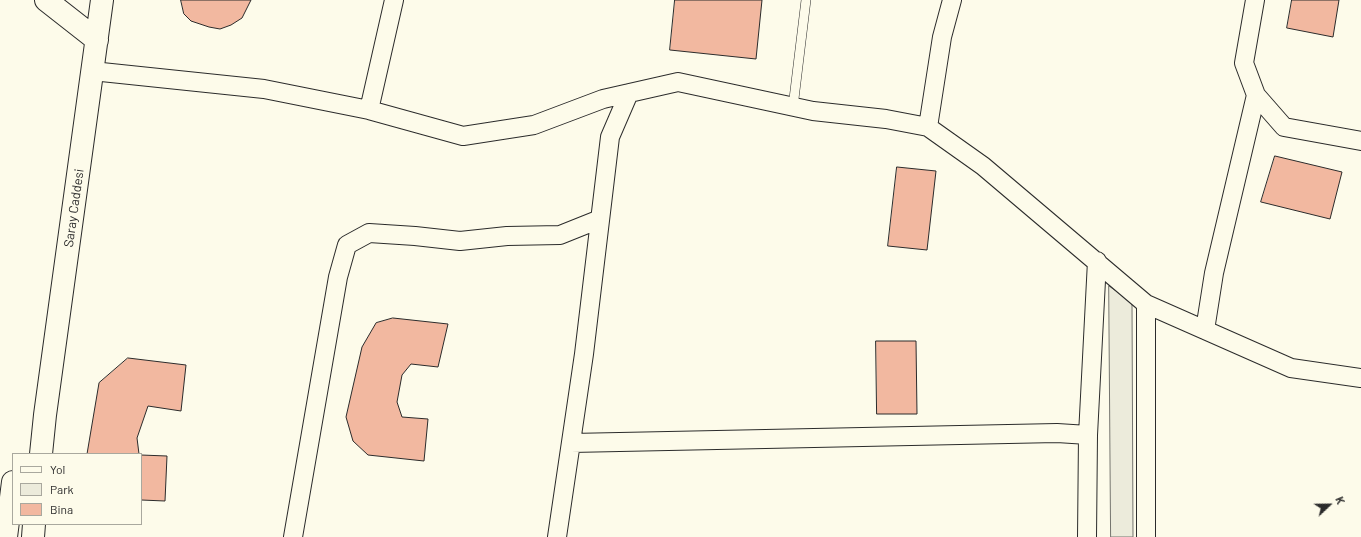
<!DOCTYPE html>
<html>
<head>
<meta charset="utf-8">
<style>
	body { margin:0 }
	#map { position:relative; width:1361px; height:537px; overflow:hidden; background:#fdfbea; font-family:Barlow,sans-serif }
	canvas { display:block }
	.legend { position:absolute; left:12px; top:453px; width:130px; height:72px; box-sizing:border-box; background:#fdfbea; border:1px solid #a9a89e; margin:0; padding:5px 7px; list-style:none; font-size:12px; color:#2b2b2b }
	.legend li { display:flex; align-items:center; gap:8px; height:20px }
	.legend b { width:20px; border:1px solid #a9a89e }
	.north { position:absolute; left:1309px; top:485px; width:40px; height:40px; -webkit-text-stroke:3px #fdfbea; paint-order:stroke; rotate:68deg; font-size:11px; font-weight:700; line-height:16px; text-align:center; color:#2b2b2b }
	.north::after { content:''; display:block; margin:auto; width:14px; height:18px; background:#2b2b2b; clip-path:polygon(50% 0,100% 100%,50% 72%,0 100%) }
</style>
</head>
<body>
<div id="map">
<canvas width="1361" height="537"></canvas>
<ul class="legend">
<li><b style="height:5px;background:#fdfbea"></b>Yol</li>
<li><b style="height:11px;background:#ecebdb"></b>Park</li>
<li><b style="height:11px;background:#f2b8a0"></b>Bina</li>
</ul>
<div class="north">K</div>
</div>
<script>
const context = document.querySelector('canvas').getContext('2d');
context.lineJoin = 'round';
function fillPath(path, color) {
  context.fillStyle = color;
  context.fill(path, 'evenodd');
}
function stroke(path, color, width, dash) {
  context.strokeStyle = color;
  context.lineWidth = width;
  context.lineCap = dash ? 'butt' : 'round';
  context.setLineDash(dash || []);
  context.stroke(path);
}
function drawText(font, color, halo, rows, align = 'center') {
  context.font = font + ' Barlow,sans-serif';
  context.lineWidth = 3;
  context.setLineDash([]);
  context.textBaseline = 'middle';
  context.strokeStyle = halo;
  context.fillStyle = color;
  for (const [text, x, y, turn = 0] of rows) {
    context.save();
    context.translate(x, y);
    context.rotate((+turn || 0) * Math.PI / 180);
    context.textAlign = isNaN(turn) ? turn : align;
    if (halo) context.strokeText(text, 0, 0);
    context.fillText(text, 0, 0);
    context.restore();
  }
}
const green = new Path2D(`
	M 1109,286 L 1132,302 L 1133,537 L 1111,537 Z`);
fillPath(green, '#ecebdb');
stroke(green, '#74746e', 1);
const building = new Path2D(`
	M 181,0 L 251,0 L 242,18 L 231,25 L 220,29 L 209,27 L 191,21 L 184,14 Z
	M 675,0 L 762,0 L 756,59 L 670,50 Z
	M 1292,0 L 1339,0 L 1333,37 L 1287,28 Z
	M 1275,156 L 1342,172 L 1330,219 L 1261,202 Z
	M 897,167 L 936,171 L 927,250 L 888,246 Z
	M 393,318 L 448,324 L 438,367 L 411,364 L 402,375 L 397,402 L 402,417 L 428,419 L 424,461 L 368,455 L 353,441 L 346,417 L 362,347 L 376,323 Z
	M 876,341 L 916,341 L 917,414 L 877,414 Z
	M 128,358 L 186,365 L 181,411 L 148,406 L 137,438 L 139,454 L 87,454 L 99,383 Z
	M 141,455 L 167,456 L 165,501 L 141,500 Z`);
fillPath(building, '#f2b8a0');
stroke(building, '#2b2b2b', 1);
const service = new Path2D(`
	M 793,107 L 806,0`);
const minor = new Path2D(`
	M 1255,0 L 1244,63 L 1256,95 L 1284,127 L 1361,141
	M 92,71 L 264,89 L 369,110 L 463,136 L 534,125 L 603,99 L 678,82 L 813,111 L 886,119 L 928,127 L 942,37 L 952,0
	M 369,110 L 394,0
	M 928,127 L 983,166 L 1146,304 L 1291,368 L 1361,378
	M 1146,304 L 1146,537
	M 1205,330 L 1214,273 L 1256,95
	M 571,443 L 1057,433 L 1088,435
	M 293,537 L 338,277 L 347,245 L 369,233 L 415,236 L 460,241 L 507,236 L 560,235 L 600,219
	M 557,537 L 584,354 L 610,137 L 629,93
	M 1087,537 L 1088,435 L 1097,261`);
const tertiary = new Path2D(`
	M 46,0 L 97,40
	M 41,454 L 45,415 L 102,0
	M 6,537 L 13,482
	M 33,537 L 34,524`);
stroke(service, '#2b2b2b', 10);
stroke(minor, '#2b2b2b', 20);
stroke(tertiary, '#2b2b2b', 24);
stroke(service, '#fdfbea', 9);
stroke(minor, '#fdfbea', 18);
stroke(tertiary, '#fdfbea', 22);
drawText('13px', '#2b2b2b', '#fdfbea', [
	["Saray Caddesi",74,208,-82]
]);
</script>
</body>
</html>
